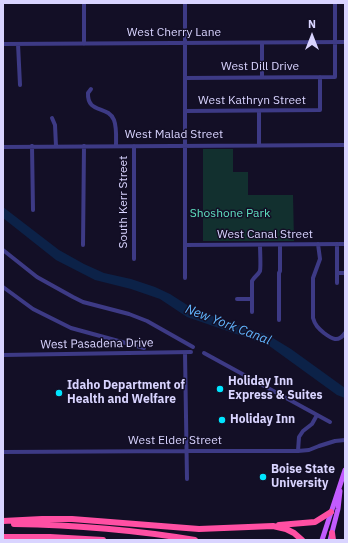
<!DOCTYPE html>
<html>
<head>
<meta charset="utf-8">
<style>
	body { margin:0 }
	#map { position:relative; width:348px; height:543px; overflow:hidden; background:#130f26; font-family:"IBM Plex Sans",sans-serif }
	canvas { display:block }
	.frame { position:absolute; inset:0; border:4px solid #d9d4ff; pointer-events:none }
	.north { position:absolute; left:292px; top:16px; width:40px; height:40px; -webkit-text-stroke:3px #130f26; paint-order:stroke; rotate:0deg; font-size:11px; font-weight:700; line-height:16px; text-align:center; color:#d9d4ff }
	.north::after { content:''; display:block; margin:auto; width:14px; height:18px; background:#d9d4ff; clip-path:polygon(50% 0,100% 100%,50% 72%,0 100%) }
</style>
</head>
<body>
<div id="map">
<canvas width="348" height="543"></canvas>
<div class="frame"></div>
<div class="north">N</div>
</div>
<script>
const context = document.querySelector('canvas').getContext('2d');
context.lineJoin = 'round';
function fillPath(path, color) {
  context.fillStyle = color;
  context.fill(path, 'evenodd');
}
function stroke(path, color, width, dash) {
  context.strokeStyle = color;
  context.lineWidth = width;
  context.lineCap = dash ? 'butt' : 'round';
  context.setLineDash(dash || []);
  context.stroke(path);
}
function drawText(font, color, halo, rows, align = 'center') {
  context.font = font + ' "IBM Plex Sans",sans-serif';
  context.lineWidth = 3;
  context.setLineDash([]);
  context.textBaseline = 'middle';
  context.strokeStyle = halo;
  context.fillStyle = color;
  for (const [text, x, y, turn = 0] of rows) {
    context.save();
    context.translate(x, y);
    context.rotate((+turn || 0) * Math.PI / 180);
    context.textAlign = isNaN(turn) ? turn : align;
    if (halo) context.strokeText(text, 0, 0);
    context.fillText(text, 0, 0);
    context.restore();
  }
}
fillPath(new Path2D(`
	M 203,149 L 233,149 L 233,172 L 248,172 L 248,195 L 293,195 L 294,241 L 203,241 Z`), '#12302f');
fillPath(new Path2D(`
	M 3,207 L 59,250 L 84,264 L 104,273 L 131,279 L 155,287 L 170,294 L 195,310 L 268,335 L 291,349 L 345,388 L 345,398 L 337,395 L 268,345 L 187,317 L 160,299 L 131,289 L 95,280 L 56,260 L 3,218 Z`), '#0c2248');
stroke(new Path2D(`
	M 84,3 L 84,44
	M 185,3 L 185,278
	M 262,43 L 262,77
	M 3,44 L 345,42
	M 18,44 L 20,85
	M 185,78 L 335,77 L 335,3
	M 91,89 L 88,93 C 87,114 108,105 114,120 C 117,128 116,138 116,146
	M 185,111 L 320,110 L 320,77
	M 52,118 L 55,125 L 56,146
	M 259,145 L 259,111
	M 32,146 L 33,210
	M 3,147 L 345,145
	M 318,244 L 320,259 L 313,278 L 313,318 C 315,325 318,328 324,333 C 332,339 338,343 345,333
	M 83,245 L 84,146
	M 185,245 L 345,244
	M 3,250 L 37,277 L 73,297 L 83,302 L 129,314 L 147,321 L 193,347
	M 134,259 L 134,146
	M 337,273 L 345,273
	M 337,283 L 337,244
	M 3,287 L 33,309 L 71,328 L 144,348
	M 237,299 L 252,299
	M 252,312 L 252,281 C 254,277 258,275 260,271 C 261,266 260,251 260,245
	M 279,320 L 279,273 L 280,271 L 280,245
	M 185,353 L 187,479
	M 204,353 L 330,422
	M 3,355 L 191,352
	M 298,451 L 299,437 L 303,431 L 312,424 L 317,415
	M 3,452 L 186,451 L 298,451 L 309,450 L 319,446 L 335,441 L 345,440`), '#3d3a85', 4);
stroke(new Path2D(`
	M 322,540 L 345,470
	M 330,540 L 338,509 L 340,491`), '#c25bff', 5);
stroke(new Path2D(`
	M 3,521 L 42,519 L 72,519 L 199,529 L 273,526 L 286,529 L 294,533 L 302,540
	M 14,524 C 75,525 135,530 195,540
	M 279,525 L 315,522 L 331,512
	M 332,533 L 333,540
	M 3,537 L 50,537 L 103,540`), '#ff4fa3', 6);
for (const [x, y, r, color] of [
	[220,389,4,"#00e5ff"],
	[59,393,4,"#00e5ff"],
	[222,420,4,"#00e5ff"],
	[263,477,4,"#00e5ff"]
]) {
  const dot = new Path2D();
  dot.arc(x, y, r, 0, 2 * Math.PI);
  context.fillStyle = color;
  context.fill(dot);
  stroke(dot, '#130f26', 1.5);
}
drawText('12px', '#d9d4ff', '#130f26', [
	["West Cherry Lane",174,33],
	["West Dill Drive",260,67],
	["West Kathryn Street",252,101],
	["West Malad Street",174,135],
	["South Kerr Street",124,202,-90],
	["West Canal Street",265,235],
	["West Pasadena Drive",97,344,-1],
	["West Elder Street",175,441]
]);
drawText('12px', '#5fe0c0', '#130f26', [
	["Shoshone Park",230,214]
]);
drawText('bold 12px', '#d9d4ff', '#130f26', [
	["Holiday Inn",228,382],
	["Express & Suites",228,396],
	["Idaho Department of",67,386],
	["Health and Welfare",67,400],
	["Holiday Inn",230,420],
	["Boise State",271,470],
	["University",271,484]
], 'left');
drawText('italic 13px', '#62b6ff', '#130f26', [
	["New York Canal",228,325,21]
]);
</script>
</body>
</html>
